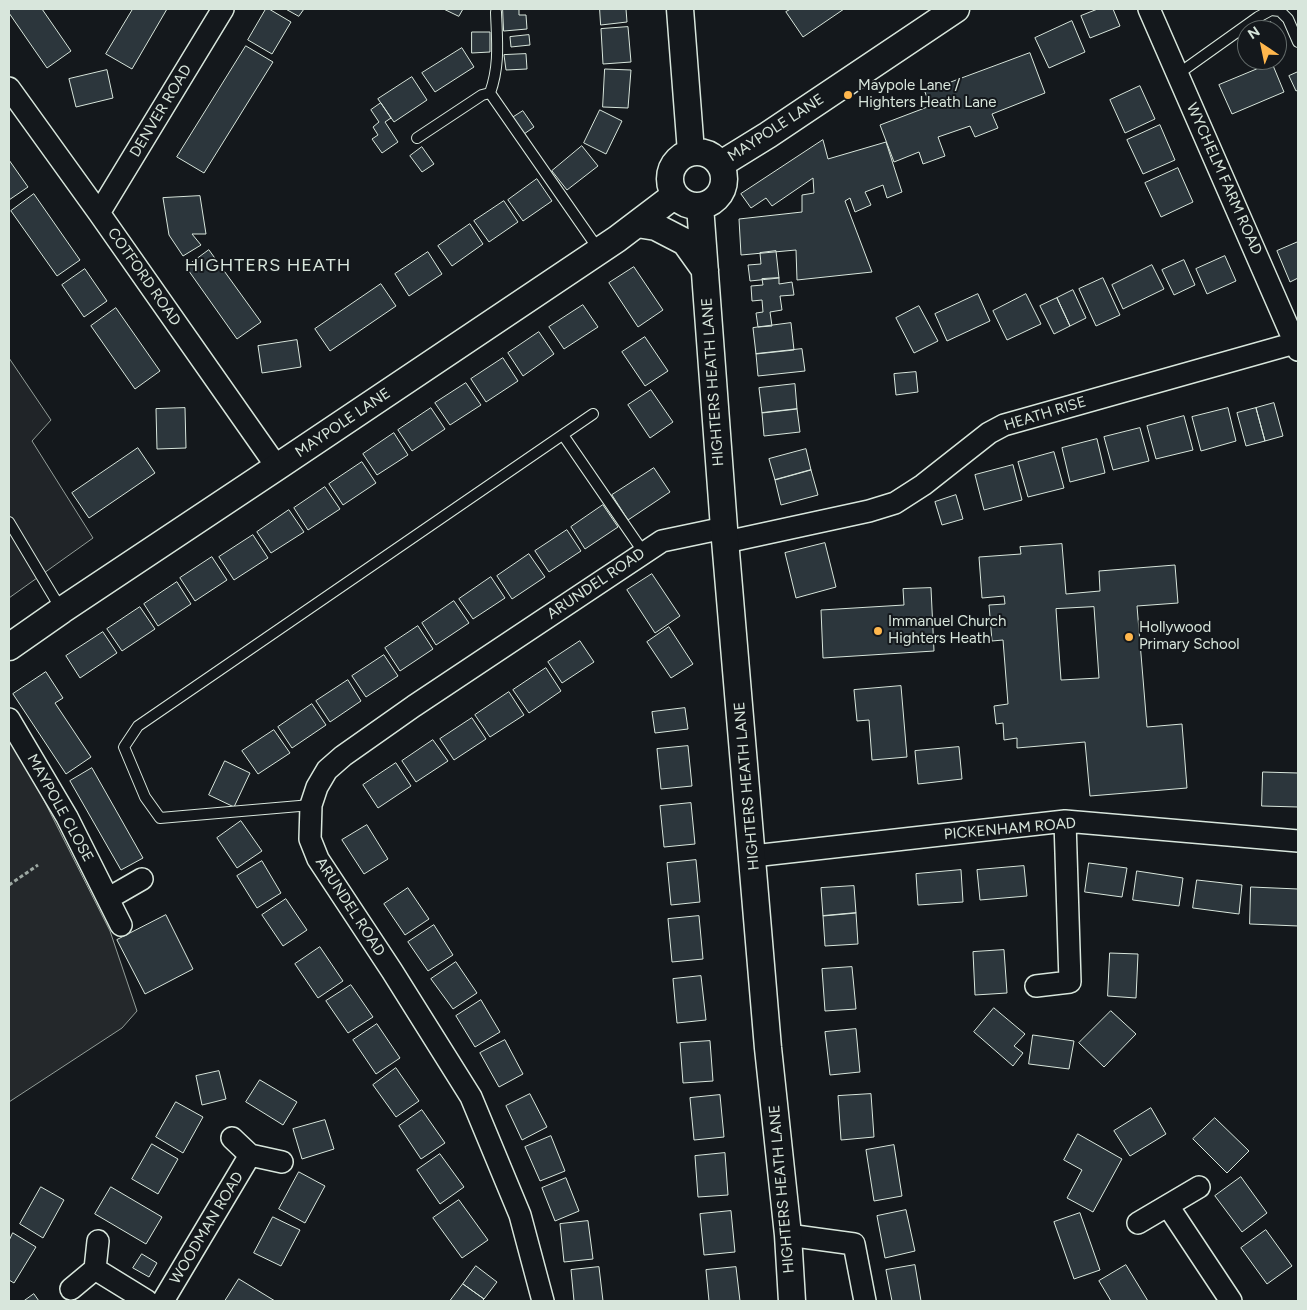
<!DOCTYPE html>
<html>
<head>
<meta charset="utf-8">
<style>
	body { margin:0 }
	#map { position:relative; width:1307px; height:1310px; overflow:hidden; background:#14181c; font-family:Figtree,sans-serif }
	canvas { display:block }
	.frame { position:absolute; inset:0; border:10px solid #d8e6dc; pointer-events:none }
	.north { position:absolute; left:1237px; top:20px; width:50px; height:50px; box-sizing:border-box; background:#14181c; border:1px solid #626a69; border-radius:50%; rotate:326deg; font-size:14px; font-weight:700; line-height:20px; text-align:center; color:#d8e6dc }
	.north::after { content:''; display:block; margin:auto; width:18px; height:22px; background:#ffb74d; clip-path:polygon(50% 0,100% 100%,50% 72%,0 100%) }
</style>
</head>
<body>
<div id="map">
<canvas width="1307" height="1310"></canvas>
<div class="frame"></div>
<div class="north">N</div>
</div>
<script>
const context = document.querySelector('canvas').getContext('2d');
context.lineJoin = 'round';
function fillPath(path, color) {
  context.fillStyle = color;
  context.fill(path, 'evenodd');
}
function stroke(path, color, width, dash) {
  context.strokeStyle = color;
  context.lineWidth = width;
  context.lineCap = dash ? 'butt' : 'round';
  context.setLineDash(dash || []);
  context.stroke(path);
}
function drawText(font, color, halo, rows, align = 'center') {
  context.font = font + ' Figtree,sans-serif';
  context.lineWidth = 4;
  context.setLineDash([]);
  context.textBaseline = 'middle';
  context.strokeStyle = halo;
  context.fillStyle = color;
  for (const [text, x, y, turn = 0] of rows) {
    context.save();
    context.translate(x, y);
    context.rotate((+turn || 0) * Math.PI / 180);
    context.textAlign = isNaN(turn) ? turn : align;
    if (halo) context.strokeText(text, 0, 0);
    context.fillText(text, 0, 0);
    context.restore();
  }
}
const green = new Path2D(`
	M 9,358 L 51,420 L 32,441 L 93,538 L 9,598 Z`);
fillPath(green, '#202428');
stroke(green, '#939e99', 1);
const parking = new Path2D(`
	M 9,731 L 110,931 L 137,1011 L 122,1028 L 9,1102 Z`);
fillPath(parking, '#24282b');
stroke(parking, '#939e99', 1);
const building = new Path2D(`
	M 9,9 L 42,9 L 71,51 L 47,68 L 9,13 Z
	M 133,9 L 167,9 L 132,69 L 106,54 Z
	M 266,9 L 269,9 L 291,22 L 272,54 L 248,40 Z
	M 286,9 L 304,9 L 299,16 Z
	M 444,9 L 463,9 L 459,16 Z
	M 503,9 L 519,9 L 519,15 L 526,15 L 527,29 L 504,31 Z
	M 600,9 L 626,9 L 627,22 L 601,25 Z
	M 791,9 L 844,9 L 803,37 L 786,12 Z
	M 1098,9 L 1113,9 L 1120,26 L 1090,38 L 1081,16 Z
	M 1072,21 L 1085,52 L 1049,68 L 1035,38 Z
	M 1271,22 L 1275,30 L 1254,30 Z
	M 628,27 L 631,62 L 603,64 L 601,29 Z
	M 472,32 L 490,32 L 490,52 L 472,53 Z
	M 1247,33 L 1247,51 L 1241,36 Z
	M 529,35 L 530,45 L 511,47 L 510,37 Z
	M 1277,35 L 1285,52 L 1277,56 Z
	M 246,46 L 273,62 L 204,173 L 177,157 Z
	M 462,48 L 474,67 L 435,92 L 422,73 Z
	M 1030,53 L 1045,93 L 992,114 L 998,128 L 975,137 L 970,126 L 938,137 L 945,156 L 923,164 L 919,152 L 894,162 L 880,125 L 930,106 L 925,92 Z
	M 526,54 L 527,69 L 506,70 L 504,55 Z
	M 1272,63 L 1284,92 L 1232,114 L 1219,85 Z
	M 605,69 L 631,70 L 628,108 L 603,107 Z
	M 107,70 L 113,98 L 76,107 L 69,79 Z
	M 1298,72 L 1298,90 L 1296,91 L 1289,76 Z
	M 412,77 L 427,100 L 394,122 L 378,99 Z
	M 1140,86 L 1155,119 L 1125,133 L 1110,100 Z
	M 381,103 L 391,118 L 385,122 L 398,142 L 382,153 L 372,139 L 378,135 L 373,127 L 379,122 L 371,110 Z
	M 600,110 L 622,121 L 606,154 L 584,143 Z
	M 523,111 L 534,127 L 524,134 L 512,118 Z
	M 1160,125 L 1175,160 L 1143,174 L 1127,140 Z
	M 823,140 L 828,159 L 886,142 L 902,192 L 887,198 L 883,185 L 865,192 L 871,205 L 855,212 L 850,198 L 845,201 L 872,272 L 797,280 L 796,250 L 741,255 L 739,219 L 802,212 L 802,195 L 814,193 L 813,178 L 772,206 L 766,198 L 751,208 L 741,194 Z
	M 582,146 L 598,166 L 567,190 L 552,171 Z
	M 422,147 L 434,164 L 422,172 L 410,156 Z
	M 9,160 L 28,187 L 9,200 Z
	M 1178,168 L 1193,202 L 1161,217 L 1145,183 Z
	M 537,179 L 552,201 L 523,221 L 508,200 Z
	M 34,194 L 80,260 L 57,276 L 11,211 Z
	M 200,196 L 206,234 L 192,234 L 201,245 L 183,256 L 169,235 L 163,198 Z
	M 504,201 L 518,222 L 489,242 L 474,221 Z
	M 470,224 L 483,244 L 452,266 L 438,246 Z
	M 1298,242 L 1298,278 L 1290,282 L 1277,251 Z
	M 209,250 L 261,322 L 237,339 L 186,267 Z
	M 776,251 L 779,278 L 750,281 L 748,265 L 761,264 L 760,253 Z
	M 428,252 L 442,274 L 409,296 L 395,274 Z
	M 1225,256 L 1236,281 L 1207,294 L 1196,269 Z
	M 1184,260 L 1195,285 L 1174,295 L 1162,270 Z
	M 1152,265 L 1164,289 L 1123,309 L 1112,285 Z
	M 634,267 L 663,310 L 638,327 L 609,283 Z
	M 85,269 L 107,301 L 84,317 L 62,285 Z
	M 779,278 L 779,284 L 792,282 L 794,295 L 780,296 L 782,310 L 770,312 L 772,326 L 758,327 L 756,313 L 763,312 L 762,300 L 752,301 L 751,286 L 763,285 L 762,279 Z
	M 1103,278 L 1120,315 L 1096,326 L 1079,289 Z
	M 381,284 L 396,306 L 330,351 L 315,329 Z
	M 1073,290 L 1086,318 L 1070,326 L 1057,298 Z
	M 978,294 L 990,321 L 947,341 L 935,314 Z
	M 1026,294 L 1041,324 L 1007,340 L 993,311 Z
	M 1057,298 L 1070,326 L 1054,334 L 1040,306 Z
	M 583,305 L 598,327 L 564,349 L 549,327 Z
	M 919,306 L 938,341 L 914,353 L 896,318 Z
	M 116,308 L 160,371 L 135,389 L 91,326 Z
	M 791,323 L 794,350 L 756,354 L 753,328 Z
	M 539,332 L 554,354 L 523,376 L 508,353 Z
	M 645,337 L 668,371 L 645,386 L 622,352 Z
	M 297,340 L 301,367 L 262,373 L 258,346 Z
	M 802,349 L 805,371 L 758,376 L 756,354 Z
	M 503,358 L 518,381 L 486,402 L 471,379 Z
	M 916,372 L 918,392 L 896,395 L 894,374 Z
	M 466,383 L 481,405 L 450,425 L 435,403 Z
	M 795,384 L 797,409 L 762,413 L 759,388 Z
	M 651,390 L 673,422 L 650,438 L 628,405 Z
	M 1274,403 L 1283,436 L 1265,441 L 1256,408 Z
	M 185,408 L 186,448 L 157,449 L 156,409 Z
	M 431,408 L 445,429 L 412,451 L 398,430 Z
	M 1228,408 L 1236,441 L 1201,451 L 1192,417 Z
	M 1256,408 L 1265,441 L 1246,446 L 1237,413 Z
	M 797,409 L 800,432 L 764,436 L 762,413 Z
	M 1184,416 L 1193,450 L 1156,459 L 1147,426 Z
	M 1140,428 L 1149,461 L 1113,470 L 1104,437 Z
	M 394,433 L 408,455 L 377,475 L 363,454 Z
	M 1097,439 L 1105,473 L 1070,482 L 1062,448 Z
	M 138,448 L 155,473 L 89,518 L 72,493 Z
	M 806,449 L 811,470 L 775,480 L 769,459 Z
	M 1054,452 L 1064,488 L 1028,497 L 1018,462 Z
	M 362,462 L 376,483 L 343,505 L 329,484 Z
	M 1013,465 L 1022,500 L 984,510 L 975,475 Z
	M 654,468 L 670,492 L 628,520 L 612,495 Z
	M 811,470 L 818,495 L 781,505 L 775,480 Z
	M 325,487 L 340,509 L 308,530 L 294,508 Z
	M 956,495 L 963,519 L 942,525 L 935,502 Z
	M 603,505 L 618,527 L 585,549 L 571,527 Z
	M 289,510 L 304,532 L 271,553 L 257,532 Z
	M 567,530 L 581,551 L 549,572 L 535,551 Z
	M 253,535 L 268,558 L 234,580 L 219,557 Z
	M 825,543 L 836,587 L 796,598 L 785,553 Z
	M 1062,544 L 1066,594 L 1100,591 L 1099,571 L 1175,565 L 1178,603 L 1137,606 L 1147,727 L 1182,724 L 1187,788 L 1090,796 L 1085,742 L 1017,748 L 1017,738 L 1004,740 L 1003,723 L 996,724 L 994,706 L 1008,704 L 1003,640 L 992,641 L 989,605 L 1005,604 L 1004,596 L 982,598 L 979,557 L 1021,554 L 1020,547 ZM 1094,607 L 1099,678 L 1061,680 L 1056,609 Z
	M 529,554 L 545,577 L 512,599 L 497,576 Z
	M 212,557 L 227,580 L 195,601 L 180,578 Z
	M 652,574 L 680,616 L 655,633 L 627,590 Z
	M 491,577 L 505,598 L 473,619 L 459,599 Z
	M 177,582 L 191,604 L 158,626 L 144,604 Z
	M 931,588 L 934,651 L 823,658 L 821,610 L 904,605 L 903,589 Z
	M 454,601 L 469,623 L 436,645 L 422,623 Z
	M 140,607 L 155,629 L 122,651 L 107,629 Z
	M 418,626 L 433,649 L 400,671 L 385,648 Z
	M 669,627 L 693,664 L 671,678 L 647,642 Z
	M 103,632 L 117,653 L 80,678 L 66,656 Z
	M 580,641 L 594,662 L 562,683 L 548,662 Z
	M 384,655 L 398,676 L 366,697 L 352,676 Z
	M 546,668 L 561,691 L 529,713 L 513,690 Z
	M 46,672 L 63,698 L 55,703 L 91,757 L 66,774 L 13,694 Z
	M 348,680 L 361,701 L 330,722 L 316,701 Z
	M 901,686 L 907,757 L 872,760 L 869,720 L 857,721 L 854,690 Z
	M 509,692 L 524,715 L 490,737 L 475,715 Z
	M 312,704 L 326,725 L 292,748 L 278,727 Z
	M 685,708 L 688,729 L 655,733 L 652,712 Z
	M 472,718 L 486,739 L 454,760 L 440,739 Z
	M 274,730 L 290,753 L 258,774 L 242,751 Z
	M 433,740 L 448,761 L 416,782 L 402,761 Z
	M 688,746 L 692,786 L 661,789 L 657,749 Z
	M 959,747 L 962,779 L 918,784 L 915,751 Z
	M 225,761 L 250,773 L 234,807 L 209,795 Z
	M 396,763 L 411,786 L 378,808 L 363,785 Z
	M 92,768 L 143,858 L 121,870 L 70,781 Z
	M 1263,772 L 1298,773 L 1298,807 L 1262,806 Z
	M 691,803 L 695,844 L 664,847 L 660,806 Z
	M 241,821 L 262,851 L 237,868 L 217,838 Z
	M 367,825 L 388,859 L 364,874 L 342,840 Z
	M 696,860 L 700,902 L 671,905 L 667,863 Z
	M 262,861 L 281,893 L 257,908 L 237,876 Z
	M 1089,863 L 1127,868 L 1122,897 L 1085,892 Z
	M 1024,866 L 1027,896 L 980,900 L 977,870 Z
	M 961,870 L 963,902 L 918,905 L 916,874 Z
	M 1137,871 L 1183,878 L 1179,906 L 1133,900 Z
	M 1197,880 L 1242,885 L 1239,914 L 1193,908 Z
	M 854,886 L 856,913 L 823,916 L 821,888 Z
	M 1251,887 L 1298,889 L 1298,926 L 1250,924 Z
	M 408,888 L 429,919 L 405,935 L 384,904 Z
	M 286,899 L 307,930 L 283,946 L 262,915 Z
	M 856,913 L 858,944 L 825,946 L 823,916 Z
	M 166,915 L 193,969 L 145,994 L 117,940 Z
	M 699,916 L 703,959 L 672,962 L 668,919 Z
	M 434,925 L 453,955 L 428,971 L 408,942 Z
	M 320,947 L 343,981 L 318,998 L 295,964 Z
	M 1004,950 L 1007,993 L 975,995 L 973,952 Z
	M 1110,953 L 1138,954 L 1136,998 L 1108,996 Z
	M 456,962 L 477,993 L 453,1009 L 431,979 Z
	M 852,967 L 856,1009 L 825,1011 L 822,969 Z
	M 701,976 L 706,1020 L 677,1023 L 673,979 Z
	M 351,985 L 373,1017 L 348,1033 L 326,1001 Z
	M 481,1000 L 500,1032 L 475,1047 L 456,1016 Z
	M 994,1008 L 1025,1034 L 1014,1046 L 1023,1053 L 1013,1066 L 974,1032 Z
	M 1111,1011 L 1136,1034 L 1104,1067 L 1079,1043 Z
	M 377,1024 L 400,1058 L 376,1074 L 353,1040 Z
	M 856,1029 L 860,1072 L 830,1075 L 825,1032 Z
	M 1033,1035 L 1074,1041 L 1069,1069 L 1029,1064 Z
	M 505,1040 L 523,1074 L 499,1087 L 480,1053 Z
	M 710,1041 L 713,1081 L 683,1083 L 680,1043 Z
	M 396,1068 L 419,1101 L 396,1117 L 373,1085 Z
	M 219,1071 L 226,1099 L 202,1105 L 196,1076 Z
	M 260,1080 L 297,1102 L 283,1125 L 246,1102 Z
	M 530,1094 L 547,1127 L 522,1140 L 506,1106 Z
	M 871,1094 L 874,1137 L 841,1140 L 838,1096 Z
	M 720,1095 L 724,1137 L 694,1140 L 690,1098 Z
	M 176,1102 L 203,1117 L 183,1153 L 156,1137 Z
	M 1151,1108 L 1166,1134 L 1130,1156 L 1114,1131 Z
	M 422,1110 L 445,1143 L 421,1159 L 399,1126 Z
	M 1215,1118 L 1249,1151 L 1227,1173 L 1193,1139 Z
	M 325,1120 L 334,1149 L 302,1159 L 293,1129 Z
	M 1078,1134 L 1122,1159 L 1093,1212 L 1067,1198 L 1082,1170 L 1064,1160 Z
	M 551,1136 L 565,1171 L 540,1181 L 525,1147 Z
	M 152,1144 L 178,1159 L 158,1194 L 132,1179 Z
	M 894,1145 L 902,1196 L 874,1201 L 866,1150 Z
	M 725,1153 L 728,1195 L 698,1197 L 695,1156 Z
	M 440,1154 L 464,1187 L 440,1204 L 417,1170 Z
	M 299,1172 L 325,1186 L 305,1223 L 279,1209 Z
	M 1241,1177 L 1267,1213 L 1242,1232 L 1215,1196 Z
	M 566,1178 L 579,1211 L 555,1221 L 542,1188 Z
	M 41,1187 L 64,1200 L 43,1238 L 20,1224 Z
	M 111,1187 L 162,1217 L 146,1244 L 95,1214 Z
	M 459,1200 L 488,1240 L 462,1258 L 433,1218 Z
	M 906,1210 L 915,1251 L 885,1258 L 877,1216 Z
	M 731,1211 L 735,1252 L 704,1255 L 700,1214 Z
	M 1080,1213 L 1100,1270 L 1074,1279 L 1054,1222 Z
	M 273,1217 L 300,1230 L 281,1266 L 254,1253 Z
	M 588,1221 L 593,1259 L 564,1262 L 560,1224 Z
	M 1266,1230 L 1292,1266 L 1267,1284 L 1241,1248 Z
	M 13,1233 L 36,1247 L 14,1283 L 9,1280 L 9,1241 Z
	M 142,1254 L 157,1263 L 149,1277 L 133,1268 Z
	M 915,1265 L 921,1301 L 892,1301 L 886,1270 Z
	M 1126,1265 L 1148,1301 L 1111,1301 L 1099,1281 Z
	M 476,1266 L 497,1282 L 484,1299 L 463,1284 Z
	M 599,1267 L 603,1301 L 574,1301 L 571,1270 Z
	M 736,1267 L 740,1301 L 709,1301 L 706,1270 Z
	M 239,1279 L 275,1301 L 225,1301 Z
	M 463,1284 L 484,1299 L 482,1301 L 450,1301 Z
	M 34,1294 L 39,1301 L 24,1301 Z`);
fillPath(building, '#2c363c');
stroke(building, '#d8e6dc', 1);
const service = new Path2D(`
	M 1178,74 L 1258,17 L 1271,10 L 1280,11 L 1288,19 L 1298,42
	M 490,93 L 599,250
	M 417,138 L 482,95 L 490,93 C 500,65 497,41 496,12
	M 563,435 L 644,553
	M 9,522 L 61,609
	M 311,805 L 160,818 L 145,797 L 124,747 L 138,726 L 593,414`);
const minor = new Path2D(`
	M 1149,9 L 1298,350
	M 9,88 L 99,213 L 277,467
	M 99,213 L 223,9
	M 726,542 L 869,511 L 895,503 L 923,485 L 989,433 L 1004,425 L 1295,343
	M 9,719 L 67,817 L 121,925
	M 753,856 L 1065,821 L 1298,841
	M 109,898 L 142,879
	M 1036,986 L 1070,982 L 1065,821
	M 232,1138 L 250,1155 L 282,1162
	M 1168,1206 L 1231,1301
	M 1138,1223 L 1199,1187
	M 788,1235 L 854,1244 L 865,1301
	M 95,1269 L 98,1241
	M 71,1289 L 95,1269 L 147,1301
	M 163,1301 L 250,1155
	M 543,1301 L 520,1215 L 471,1097 L 392,971 L 318,859 L 310,839 L 311,805 L 317,787 L 327,770 L 343,756 L 414,706 L 662,541 L 724,528`);
const tertiary = new Path2D(`
	M 680,9 L 691,152
	M670 179a27 27 0 1 1 54 0a27 27 0 1 1-54 0Z
	M 721,164 L 768,135 L 956,9
	M 700,206 L 724,528 L 768,1048 L 788,1235 L 792,1301
	M 637,224 L 656,227 L 685,242 L 705,270
	M 9,647 L 62,610 L 277,467 L 617,239 L 675,195`);
stroke(service, '#d8e6dc', 12);
stroke(minor, '#d8e6dc', 24);
stroke(tertiary, '#d8e6dc', 29);
stroke(new Path2D(`
	M 9,885 L 38,865`), '#9da8a2', 3, [4, 2.5]);
stroke(service, '#14181c', 10);
stroke(minor, '#14181c', 21);
stroke(tertiary, '#14181c', 26);
for (const [x, y, r, color] of [
	[848,95,5,"#ffb74d"],
	[878,631,5,"#ffb74d"],
	[1129,637,5,"#ffb74d"]
]) {
  const dot = new Path2D();
  dot.arc(x, y, r, 0, 2 * Math.PI);
  context.fillStyle = color;
  context.fill(dot);
  stroke(dot, '#14181c', 2);
}
drawText('15px', '#d8e6dc', '#14181c', [
	["Maypole Lane /",858,86],
	["Highters Heath Lane",858,103],
	["Immanuel Church",888,622],
	["Highters Heath",888,639],
	["Hollywood",1139,628],
	["Primary School",1139,645]
], 'left');
drawText('15px', '#d8e6dc', '#14181c', [
	["DENVER ROAD",161,111,-59],
	["MAYPOLE LANE",776,128,-33],
	["WYCHELM FARM ROAD",1224,179,66],
	["COTFORD ROAD",144,277,55],
	["HIGHTERS HEATH LANE",713,382,-94],
	["HEATH RISE",1045,414,-17],
	["MAYPOLE LANE",343,423,-34],
	["ARUNDEL ROAD",596,584,-34],
	["HIGHTERS HEATH LANE",747,786,-95],
	["MAYPOLE CLOSE",60,808,61],
	["PICKENHAM ROAD",1010,829,-5],
	["ARUNDEL ROAD",350,907,57],
	["HIGHTERS HEATH LANE",782,1189,-95],
	["WOODMAN ROAD",207,1228,-59]
]);
context.letterSpacing = '1px';
drawText('18px', '#d8e6dc', '#14181c', [
	["HIGHTERS HEATH",268,266]
]);
context.letterSpacing = '0px';
</script>
</body>
</html>
